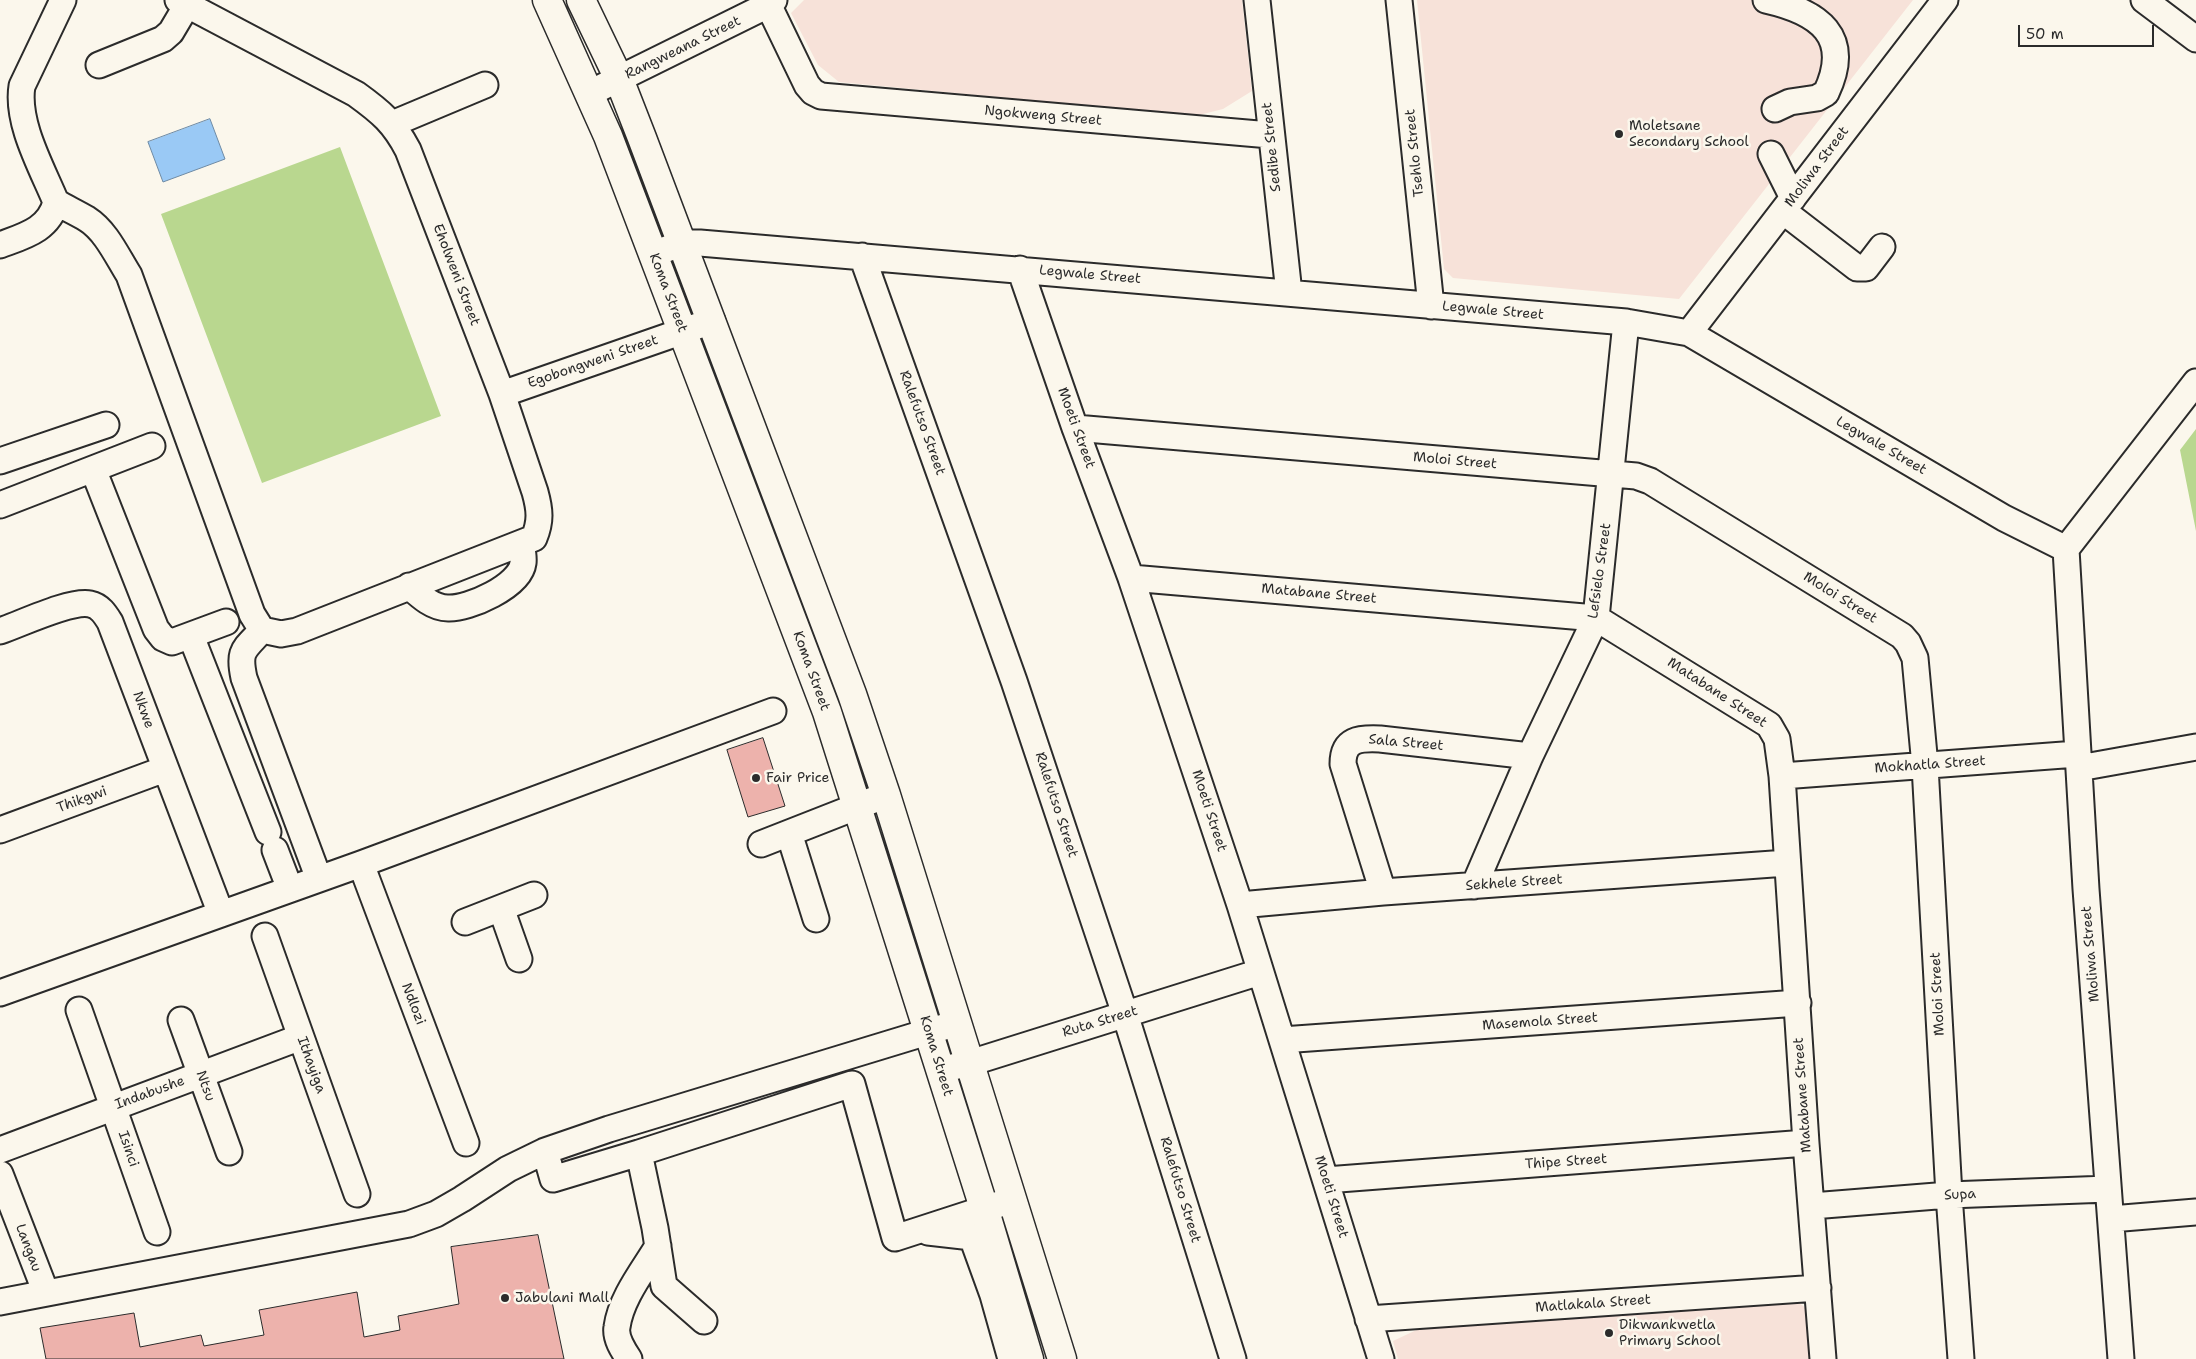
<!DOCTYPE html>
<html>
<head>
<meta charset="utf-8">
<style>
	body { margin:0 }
	#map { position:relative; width:2196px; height:1359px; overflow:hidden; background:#fbf7ec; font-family:"Shantell Sans",sans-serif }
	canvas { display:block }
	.scale { position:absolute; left:2018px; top:25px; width:136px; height:22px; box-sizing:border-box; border:2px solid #2b2b2b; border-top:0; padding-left:6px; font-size:15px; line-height:18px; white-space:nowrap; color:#2b2b2b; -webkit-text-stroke:4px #fbf7ec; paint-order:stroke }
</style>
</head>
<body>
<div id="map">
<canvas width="2196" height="1359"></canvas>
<div class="scale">50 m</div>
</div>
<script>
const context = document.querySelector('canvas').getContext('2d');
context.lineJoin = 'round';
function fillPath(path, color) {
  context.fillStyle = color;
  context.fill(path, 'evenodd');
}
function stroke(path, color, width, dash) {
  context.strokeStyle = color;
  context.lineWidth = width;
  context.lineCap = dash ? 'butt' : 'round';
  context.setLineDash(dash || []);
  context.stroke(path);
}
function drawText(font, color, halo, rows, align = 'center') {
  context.font = font + ' "Shantell Sans",sans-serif';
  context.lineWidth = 5;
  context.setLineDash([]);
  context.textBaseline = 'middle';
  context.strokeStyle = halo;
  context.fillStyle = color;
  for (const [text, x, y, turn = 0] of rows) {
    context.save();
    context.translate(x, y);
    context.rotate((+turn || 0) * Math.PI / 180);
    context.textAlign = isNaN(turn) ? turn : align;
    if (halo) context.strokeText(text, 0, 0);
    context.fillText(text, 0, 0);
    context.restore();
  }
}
fillPath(new Path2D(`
	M 804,0 L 1242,0 L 1252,91 L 1223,109 L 1195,116 L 839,82 L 818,65 L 791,13 Z
	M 1417,0 L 1913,0 L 1679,299 L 1453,278 L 1444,269 Z
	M 1794,1299 L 1807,1309 L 1810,1359 L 1398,1359 L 1393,1341 L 1425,1326 Z`), '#f7e2d9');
fillPath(new Path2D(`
	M 340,147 L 441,416 L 262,483 L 161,214 Z
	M 2196,429 L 2196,531 L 2180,450 Z`), '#b9d78f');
const water = new Path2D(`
	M 210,119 L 225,159 L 163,182 L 148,142 Z`);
fillPath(water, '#9ac9f5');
stroke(water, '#6e8aa4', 1);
const building = new Path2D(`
	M 763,738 L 785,806 L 748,817 L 727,750 Z
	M 538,1235 L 564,1359 L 46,1359 L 40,1328 L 134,1313 L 140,1347 L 201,1335 L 204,1346 L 264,1335 L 259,1310 L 357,1292 L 364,1337 L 400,1330 L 398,1316 L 459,1304 L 451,1247 Z`);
fillPath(building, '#edb2ac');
stroke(building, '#2b2b2b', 1);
const minor = new Path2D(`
	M 766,0 L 807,85 L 813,92 L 821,96 L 1270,135
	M 1257,0 L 1289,293
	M 1399,0 L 1431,306
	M 1766,0 C 1819,12 1853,36 1826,93 L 1817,98 L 1790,102 L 1775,109
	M 2144,0 L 2196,39
	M 99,65 L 163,39 L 171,32 L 187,5
	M 590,93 L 768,5 L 774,0
	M 392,124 L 485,85
	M 1771,154 L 1793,198
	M 56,202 C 66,208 77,213 87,219 C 106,231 117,256 129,275 L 252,614 L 262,630 L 281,634 L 297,631 L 534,538 C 541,521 540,510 535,492 L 502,394 L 408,150 C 394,123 381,112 356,94 L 178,0
	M 1783,211 L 1857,268 L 1866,268 L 1882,247
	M 0,245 C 24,236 49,230 56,202 C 42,168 16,123 22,86 L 63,0
	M 653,254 L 683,243 L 700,243 L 1626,322 L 1689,333 L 2004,518 L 2066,549
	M 862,256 L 1014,681 L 1125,1014 L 1233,1359
	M 1020,269 L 1075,428 L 1131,578 L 1240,905 L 1381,1359
	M 1689,333 L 1945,0
	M 502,394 L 712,321
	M 1075,428 L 1636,476 L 1650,481 L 1902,636 L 1908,643 L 1915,658 L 1925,766 L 1949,1195 L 1961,1359
	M 0,461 L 106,425
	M 93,469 L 156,629 L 163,638 L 172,642 L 226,622
	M 0,505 L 152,446
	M 2066,549 L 2086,889 L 2121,1359
	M 2066,549 L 2196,382
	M 1131,578 L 1596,618 L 1769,725 L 1777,739 L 1782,776 L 1806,1143 L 1823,1359
	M 409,586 C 420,596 433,608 448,608 C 469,609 520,586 523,563 C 524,557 522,549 521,544
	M 262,630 C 244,650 238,650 244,678 L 319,879
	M 0,631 C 21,624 70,600 90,604 C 100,606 105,614 110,622 L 221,914
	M 191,636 L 268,832
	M 2079,768 L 2196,747
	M 1782,776 L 2077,754
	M 0,830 L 165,769
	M 789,833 L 816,919
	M 761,844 L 886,795
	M 275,850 L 290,889
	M 361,864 L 466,1143
	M 1474,886 L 1530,756 L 1596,618 L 1626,322
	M 1383,892 L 1343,764 C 1343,739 1359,738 1380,739 L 1530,756
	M 1240,905 L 1383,892 L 1787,863
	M 501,908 L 519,959
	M 465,922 L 534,895
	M 265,936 L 357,1194
	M 0,993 L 361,864 L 773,711
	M 79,1010 L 157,1232
	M 181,1020 L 229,1152
	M 1282,1040 L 1798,1003
	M 940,1070 L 970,1063 L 1260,972
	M 0,1150 L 301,1037
	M 545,1151 L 553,1179 L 639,1153
	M 0,1174 L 46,1293
	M 1326,1180 L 1806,1143
	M 1812,1206 L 1949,1195 L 2108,1189
	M 2111,1219 L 2196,1212
	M 928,1232 L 972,1237 L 993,1295 L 1011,1359
	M 0,1302 L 409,1224 L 436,1214 L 462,1199 L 508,1169 L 545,1151 L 609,1129 L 957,1023
	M 1368,1319 L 1818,1288
	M 704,1321 L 664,1286 L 655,1228 L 639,1153 L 852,1084 L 895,1238 L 1012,1200
	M 629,1359 C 623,1350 615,1338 617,1327 C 621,1298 643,1271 658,1246`);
const major = new Path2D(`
	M 547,0 L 608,136 L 827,712 L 985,1211 L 1029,1359
	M 581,0 L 619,79 L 642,138 L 852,694 L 886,795 L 1062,1359`);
stroke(minor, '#2b2b2b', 29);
stroke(major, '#2b2b2b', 31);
stroke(minor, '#fbf7ec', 25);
stroke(major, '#fbf7ec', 28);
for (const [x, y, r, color] of [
	[1619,134,5,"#2b2b2b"],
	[756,778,5,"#2b2b2b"],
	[505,1298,5,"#2b2b2b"],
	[1609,1333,5,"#2b2b2b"]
]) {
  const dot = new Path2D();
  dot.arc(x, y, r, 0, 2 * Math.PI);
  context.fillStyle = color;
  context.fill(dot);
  stroke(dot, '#fbf7ec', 2);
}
drawText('14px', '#2b2b2b', '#fbf7ec', [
	["Rangweana Street",683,48,-26],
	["Ngokweng Street",1043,116,5],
	["Sedibe Street",1272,147,-96],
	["Tsehlo Street",1415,153,-96],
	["Moliwa Street",1817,167,-53],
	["Eholweni Street",456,275,69],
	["Legwale Street",1090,275,5],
	["Koma Street",668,293,69],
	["Legwale Street",1493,311,5],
	["Egobongweni Street",593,362,-19],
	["Ralefutso Street",922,423,70],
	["Moeti Street",1076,428,70],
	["Legwale Street",1881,446,30],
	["Moloi Street",1455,461,5],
	["Lefsielo Street",1600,571,-82],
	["Matabane Street",1319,594,5],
	["Moloi Street",1840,598,32],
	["Koma Street",811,671,70],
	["Matabane Street",1717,693,33],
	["Nkwe",143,710,70],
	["Sala Street",1406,743,5],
	["Mokhatla Street",1930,765,-4],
	["Thikgwi",82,800,-20],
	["Ralefutso Street",1056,805,72],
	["Moeti Street",1209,811,72],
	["Sekhele Street",1514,883,-4],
	["Moliwa Street",2091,954,-95],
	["Moloi Street",1938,994,-93],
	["Ndlozi",413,1004,69],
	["Ruta Street",1100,1022,-17],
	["Masemola Street",1540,1022,-4],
	["Koma Street",936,1056,73],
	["Ithayiga",311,1065,70],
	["Ntsu",205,1086,70],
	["Indabushe",150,1093,-20],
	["Matabane Street",1803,1095,-94],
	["Isinci",128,1149,71],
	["Thipe Street",1566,1162,-4],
	["Ralefutso Street",1180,1190,73],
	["Supa",1960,1195,-3],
	["Moeti Street",1331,1197,73],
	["Langau",28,1248,69],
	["Matlakala Street",1593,1304,-4]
]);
drawText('14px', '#2b2b2b', '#fbf7ec', [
	["Moletsane",1629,126],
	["Secondary School",1629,142],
	["Fair Price",766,778],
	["Jabulani Mall",515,1298],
	["Dikwankwetla",1619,1325],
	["Primary School",1619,1341]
], 'left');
</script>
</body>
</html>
